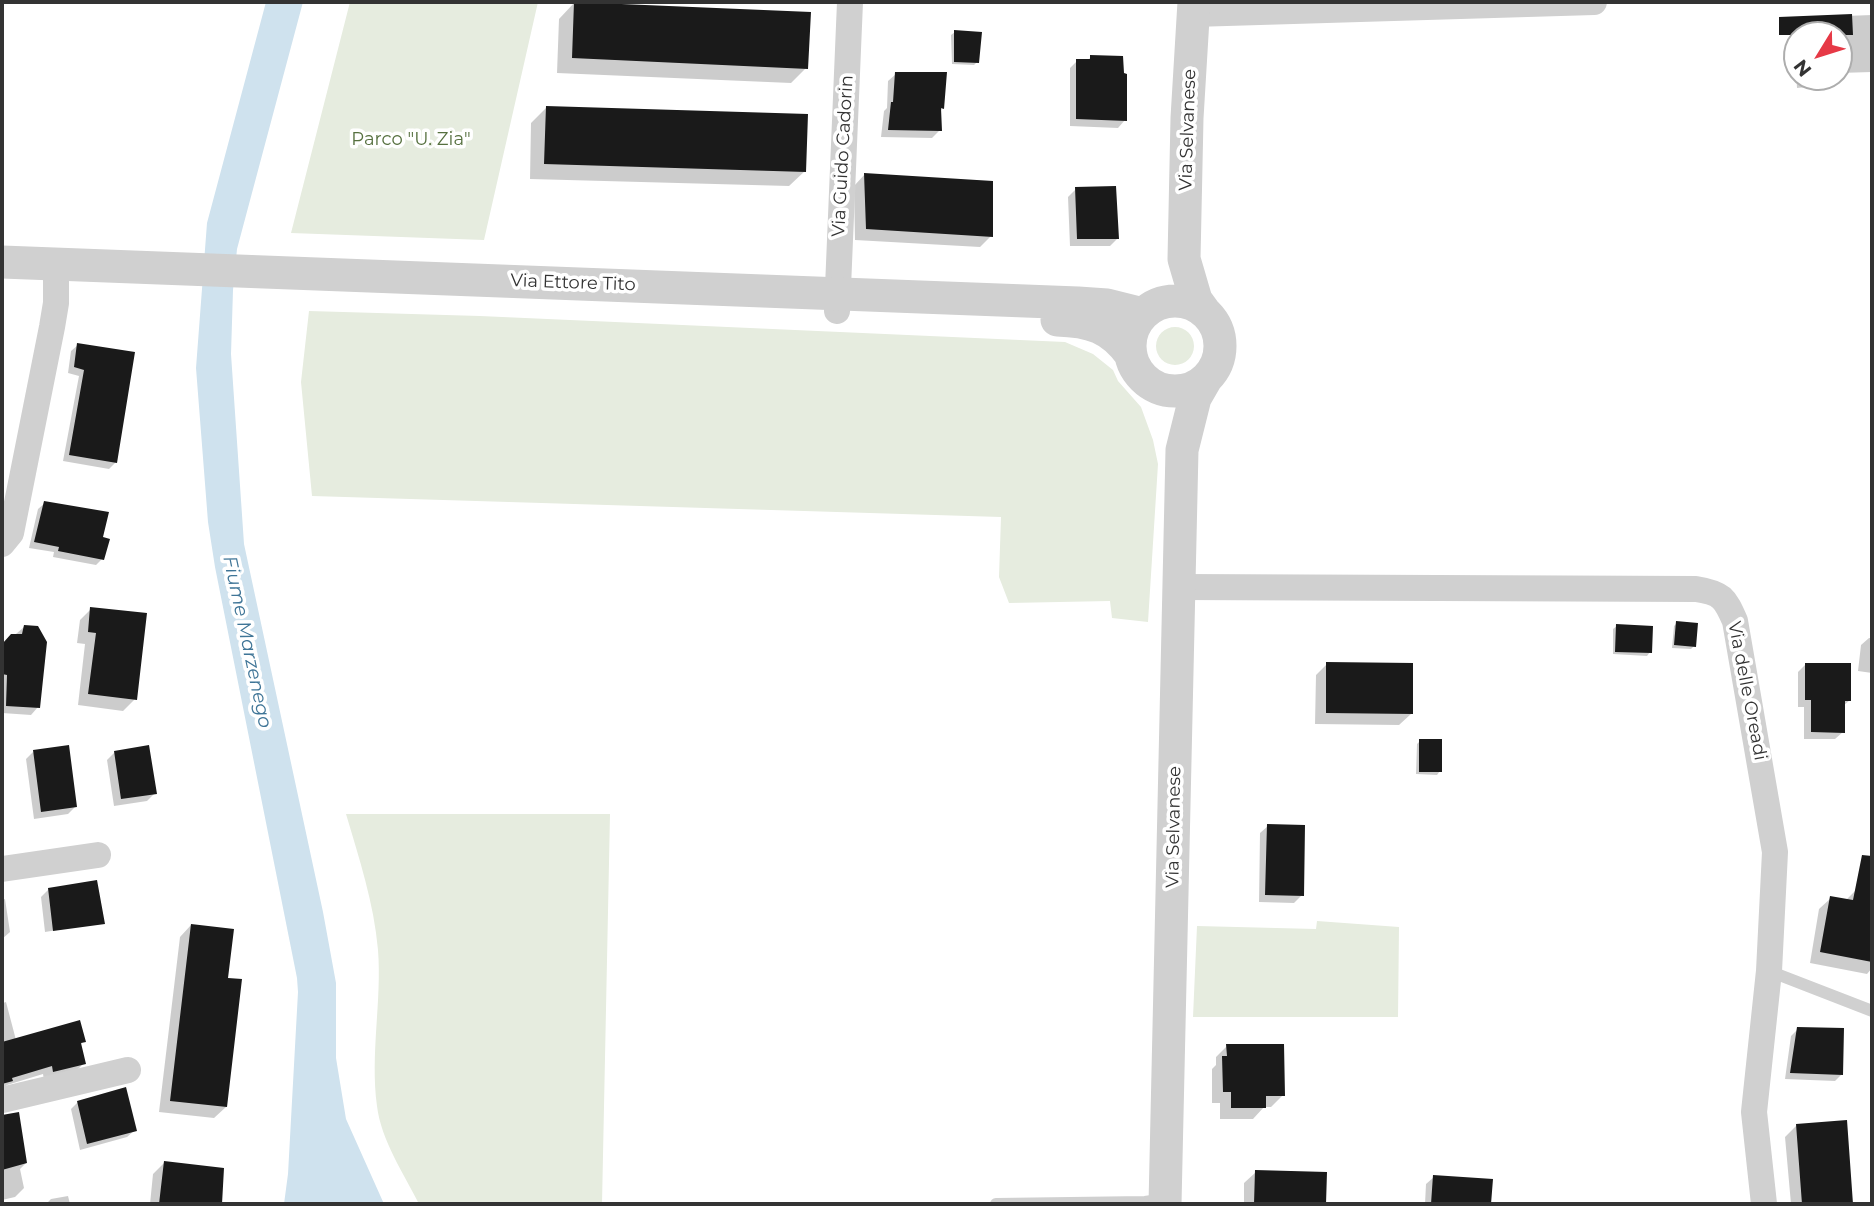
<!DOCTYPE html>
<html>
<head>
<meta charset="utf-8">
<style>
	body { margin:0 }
	#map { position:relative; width:1874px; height:1206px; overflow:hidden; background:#fff; font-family:Montserrat,sans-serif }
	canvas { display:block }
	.frame { position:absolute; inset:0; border:4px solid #333; pointer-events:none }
	.north { position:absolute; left:1783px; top:21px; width:70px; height:70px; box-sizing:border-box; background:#fff; border:2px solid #adadad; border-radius:50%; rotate:232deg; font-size:19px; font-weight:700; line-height:28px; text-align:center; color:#333 }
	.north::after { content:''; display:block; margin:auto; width:24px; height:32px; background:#e63946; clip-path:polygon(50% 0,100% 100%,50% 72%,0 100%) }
</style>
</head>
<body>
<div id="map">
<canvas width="1874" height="1206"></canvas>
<div class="frame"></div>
<div class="north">N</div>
</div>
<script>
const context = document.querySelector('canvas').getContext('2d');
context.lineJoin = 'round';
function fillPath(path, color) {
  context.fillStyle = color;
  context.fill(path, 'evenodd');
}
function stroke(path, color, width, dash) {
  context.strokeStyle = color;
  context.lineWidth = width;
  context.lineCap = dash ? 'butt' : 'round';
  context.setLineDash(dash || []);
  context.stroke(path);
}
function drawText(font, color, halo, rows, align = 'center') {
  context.font = font + ' Montserrat,sans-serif';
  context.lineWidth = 7;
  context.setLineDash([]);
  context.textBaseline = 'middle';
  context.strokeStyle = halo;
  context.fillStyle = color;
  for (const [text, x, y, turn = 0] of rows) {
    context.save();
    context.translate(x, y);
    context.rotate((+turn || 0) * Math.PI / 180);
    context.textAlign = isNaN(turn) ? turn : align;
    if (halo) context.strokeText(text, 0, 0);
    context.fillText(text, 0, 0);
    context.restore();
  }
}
fillPath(new Path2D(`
	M 350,2 L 538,2 L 484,240 L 291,233 Z
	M 309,311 L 480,316 L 1065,342 L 1093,354 L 1113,370 L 1118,381 L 1141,407 L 1153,440 L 1158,464 L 1148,622 L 1112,618 L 1110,601 L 1009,603 L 999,577 L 1001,517 L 312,496 L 301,382 Z
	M1156 346a19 19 0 1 1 38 0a19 19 0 1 1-38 0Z
	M 346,814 L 610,814 L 602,1204 L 419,1204 C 404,1174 381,1140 377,1106 C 370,1054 382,1001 378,950 C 374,903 359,858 346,814 Z
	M 1317,921 L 1399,927 L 1398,1017 L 1193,1017 L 1197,926 L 1316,929 Z`), '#e6ecdf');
fillPath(new Path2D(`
	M 266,2 L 303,2 L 237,249 L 233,290 L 231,354 L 244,544 L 323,912 L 336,983 L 336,1058 L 346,1119 L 384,1204 L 284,1204 L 288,1174 L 298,992 L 297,978 L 215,567 L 208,522 L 196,368 L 207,223 Z`), '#cfe2ee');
fillPath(new Path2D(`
	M 574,3 L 806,68 L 791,83 L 557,73 L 559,19 Z
	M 1872,15 L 1872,78 L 1872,72 L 1839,73 L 1839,35 L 1811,35 L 1817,17 Z
	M 955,32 L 977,62 L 974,65 L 952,64 L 951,35 Z
	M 1091,57 L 1122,74 L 1125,120 L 1118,128 L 1070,126 L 1070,68 L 1077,61 L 1087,61 Z
	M 1797,69 L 1797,77 L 1833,78 L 1826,85 L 1797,88 L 1796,70 Z
	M 896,74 L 943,108 L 939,112 L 940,130 L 932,138 L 881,137 L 884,111 L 887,108 L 888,81 Z
	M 546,108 L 805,171 L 789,186 L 530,179 L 531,123 Z
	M 865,174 L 991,236 L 980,247 L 855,240 L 854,186 Z
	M 1076,189 L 1117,239 L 1110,246 L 1070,246 L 1068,197 Z
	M 78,345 L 116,462 L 109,469 L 63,461 L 79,376 L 68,373 L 71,351 Z
	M 45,503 L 101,538 L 102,559 L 96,565 L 53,557 L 54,552 L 29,548 L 38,509 Z
	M 91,609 L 135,699 L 123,711 L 78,705 L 85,644 L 77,643 L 80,620 Z
	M 1677,623 L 1694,646 L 1691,649 L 1672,648 L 1674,626 Z
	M 1617,626 L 1650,652 L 1647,656 L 1613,654 L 1613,629 Z
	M 24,627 L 38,707 L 31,715 L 2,713 L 2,646 Z
	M 1869,638 L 1872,638 L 1872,673 L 1858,671 L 1861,645 Z
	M 1327,664 L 1411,714 L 1399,725 L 1315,724 L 1316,675 Z
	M 1806,664 L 1850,700 L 1843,706 L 1843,732 L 1835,739 L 1804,739 L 1804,707 L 1798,707 L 1798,672 Z
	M 1420,741 L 1440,771 L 1437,775 L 1416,774 L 1417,744 Z
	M 33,752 L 75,807 L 68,814 L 34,819 L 26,759 Z
	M 115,752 L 155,793 L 147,801 L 114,806 L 107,760 Z
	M 1268,826 L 1302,895 L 1294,903 L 1259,902 L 1260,833 Z
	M 49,889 L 94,924 L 45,932 L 41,897 Z
	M 1856,890 L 1872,893 L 1872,968 L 1867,974 L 1810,963 L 1819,909 L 1831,898 L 1846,900 Z
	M 5,899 L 10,932 L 2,939 L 2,900 Z
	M 191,925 L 226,979 L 226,1107 L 214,1118 L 159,1112 L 180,937 Z
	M 2,998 L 3,1003 L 6,1002 L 16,1040 L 84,1041 L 80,1045 L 84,1063 L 75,1072 L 44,1080 L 43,1074 L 7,1085 L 2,1090 Z
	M 1798,1029 L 1842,1074 L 1835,1081 L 1785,1079 L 1791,1036 Z
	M 1227,1046 L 1283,1095 L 1271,1107 L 1264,1107 L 1253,1119 L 1220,1119 L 1220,1103 L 1212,1103 L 1212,1069 L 1216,1065 L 1216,1057 Z
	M 78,1102 L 135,1130 L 127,1137 L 80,1150 L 71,1109 Z
	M 18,1114 L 26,1163 L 20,1169 L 24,1188 L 15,1197 L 2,1200 L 2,1116 Z
	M 1845,1122 L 1851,1204 L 1791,1204 L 1785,1137 L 1797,1125 Z
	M 165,1162 L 222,1169 L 219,1204 L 150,1204 L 153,1174 Z
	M 1256,1172 L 1325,1173 L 1324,1204 L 1244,1204 L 1244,1183 Z
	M 1434,1177 L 1491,1181 L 1490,1204 L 1425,1204 L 1426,1184 Z
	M 68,1196 L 70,1204 L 46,1204 L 51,1199 Z`), '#0003');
fillPath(new Path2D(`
	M 574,2 L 811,12 L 808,69 L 572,58 Z
	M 1852,14 L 1853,35 L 1779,35 L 1779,17 Z
	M 954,30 L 982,32 L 979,63 L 954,62 Z
	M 1090,55 L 1123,56 L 1124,73 L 1127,74 L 1127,121 L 1076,119 L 1076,59 L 1090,59 Z
	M 895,72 L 947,72 L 944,109 L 941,108 L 942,131 L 888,130 L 891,102 L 893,102 Z
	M 546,106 L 808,114 L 806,172 L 544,164 Z
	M 864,173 L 993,181 L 993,237 L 866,229 Z
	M 1116,186 L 1119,239 L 1077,239 L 1075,187 Z
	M 77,343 L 135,352 L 117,463 L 69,455 L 84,370 L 74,367 Z
	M 44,501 L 109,512 L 103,537 L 110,539 L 104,560 L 58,551 L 59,547 L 34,542 Z
	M 90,607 L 147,613 L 137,700 L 88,694 L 96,633 L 88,632 Z
	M 1676,621 L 1698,623 L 1696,647 L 1674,645 Z
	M 1616,624 L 1653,626 L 1652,653 L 1615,652 Z
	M 24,625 L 38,626 L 47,642 L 40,708 L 6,706 L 7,675 L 2,674 L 3,643 L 11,634 L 22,634 Z
	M 1326,662 L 1413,663 L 1413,714 L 1326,713 Z
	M 1805,663 L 1851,663 L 1851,701 L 1845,701 L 1845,733 L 1811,732 L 1811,700 L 1805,700 Z
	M 1419,739 L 1442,739 L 1442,772 L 1419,772 Z
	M 69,745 L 77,807 L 41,812 L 33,750 Z
	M 149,745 L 157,794 L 121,799 L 114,751 Z
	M 1267,824 L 1305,825 L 1304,896 L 1265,895 Z
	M 1862,855 L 1872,856 L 1872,962 L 1820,952 L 1830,896 L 1853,900 Z
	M 97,880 L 105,924 L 53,931 L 48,888 Z
	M 191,924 L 234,929 L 228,978 L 242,979 L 227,1107 L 170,1101 Z
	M 80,1020 L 86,1042 L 81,1043 L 86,1064 L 53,1072 L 52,1066 L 12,1078 L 13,1081 L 2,1084 L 2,1042 Z
	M 1797,1027 L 1844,1028 L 1843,1075 L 1790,1073 Z
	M 1226,1044 L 1284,1044 L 1285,1096 L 1266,1096 L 1266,1108 L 1231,1108 L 1231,1092 L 1223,1092 L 1222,1056 L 1227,1056 Z
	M 126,1087 L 137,1131 L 87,1144 L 77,1101 Z
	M 19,1112 L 27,1163 L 2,1170 L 2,1115 Z
	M 1847,1120 L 1853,1204 L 1802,1204 L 1796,1124 Z
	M 164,1161 L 224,1168 L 222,1204 L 159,1204 Z
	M 1255,1170 L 1327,1172 L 1326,1204 L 1254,1204 Z
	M 1433,1175 L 1493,1179 L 1491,1204 L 1431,1204 Z`), '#1a1a1a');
stroke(new Path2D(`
	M 1769,971 L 1872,1011
	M 996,1204 L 1145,1202 L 1165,1199`), '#d0d0d0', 12);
stroke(new Path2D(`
	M 1193,14 L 1594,2
	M 837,311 L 850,2
	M 2,544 L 11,533 L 52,327 L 56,303 L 56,265
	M 1179,587 L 1696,589 C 1722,593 1725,598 1735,621 L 1775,852 L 1769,971 L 1754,1112 L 1764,1204
	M 2,869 L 98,855
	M 2,1100 L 128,1070`), '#d0d0d0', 26);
stroke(new Path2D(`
	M 1194,2 L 1187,118 L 1184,259 L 1196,300 L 1204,311
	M 2,262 L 1078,303 L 1107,305 L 1143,314
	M1130 346a45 45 0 1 1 90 0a45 45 0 1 1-90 0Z
	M 1057,320 C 1090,321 1111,327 1131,355
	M 1165,1204 L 1182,450 L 1195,398 L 1206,379`), '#d0d0d0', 33);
drawText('18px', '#333', '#fff', [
	["Via Selvanese",1188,130,-88],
	["Via Guido Cadorin",843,156,-87],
	["Via Ettore Tito",573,283,2],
	["Via delle Oreadi",1747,691,79],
	["Via Selvanese",1174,827,-89]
]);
drawText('18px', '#56703f', '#fff', [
	["Parco \"U. Zia\"",411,140]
]);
drawText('italic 19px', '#3f7597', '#fff', [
	["Fiume Marzenego",247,642,78]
]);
</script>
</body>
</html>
